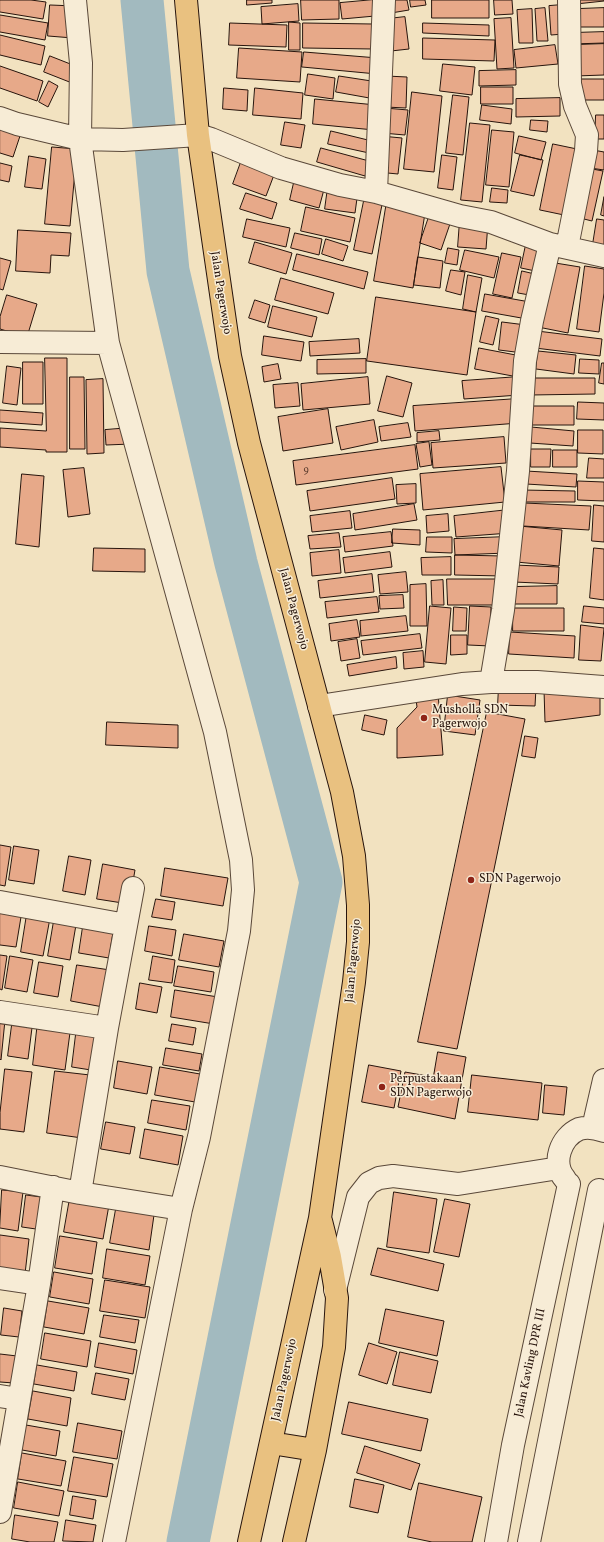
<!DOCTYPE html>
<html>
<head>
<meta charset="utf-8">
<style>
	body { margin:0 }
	canvas { display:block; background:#f2e2c0 }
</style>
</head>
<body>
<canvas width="604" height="1542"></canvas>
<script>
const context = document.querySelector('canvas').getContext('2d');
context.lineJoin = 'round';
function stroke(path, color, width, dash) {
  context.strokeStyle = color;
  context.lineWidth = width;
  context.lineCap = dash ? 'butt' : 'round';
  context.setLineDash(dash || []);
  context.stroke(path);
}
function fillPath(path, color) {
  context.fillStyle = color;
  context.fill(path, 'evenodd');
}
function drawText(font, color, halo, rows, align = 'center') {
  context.font = font + ' Vollkorn,serif';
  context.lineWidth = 3;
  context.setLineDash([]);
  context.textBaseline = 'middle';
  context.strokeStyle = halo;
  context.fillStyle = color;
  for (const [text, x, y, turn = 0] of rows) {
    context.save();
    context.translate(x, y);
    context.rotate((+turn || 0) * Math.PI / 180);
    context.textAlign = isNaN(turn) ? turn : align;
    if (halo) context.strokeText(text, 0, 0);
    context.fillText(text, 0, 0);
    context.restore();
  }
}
stroke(new Path2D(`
	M 142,0 L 168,271 L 236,563 L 321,882 L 188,1542`), '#a2babf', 43);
const building = new Path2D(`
	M 0,0 L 31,0 L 46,2 L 43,19 L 0,12 Z
	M 247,0 L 272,0 L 272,3 L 247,5 Z
	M 301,0 L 339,0 L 339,19 L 302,20 Z
	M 373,0 L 375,16 L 342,19 L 340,3 Z
	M 389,0 L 407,0 L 409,10 L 391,13 Z
	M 410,0 L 425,0 L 426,5 L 411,7 Z
	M 432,0 L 489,0 L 489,18 L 432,18 Z
	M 494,0 L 512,0 L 513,14 L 495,15 Z
	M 575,0 L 604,0 L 604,1 L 576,4 Z
	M 298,4 L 299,21 L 262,24 L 261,7 Z
	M 50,5 L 75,6 L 73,38 L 48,36 Z
	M 562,5 L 564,34 L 551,35 L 549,6 Z
	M 545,8 L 548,41 L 537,41 L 535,9 Z
	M 604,8 L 604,27 L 579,27 L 578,9 Z
	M 532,9 L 533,43 L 519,43 L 517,10 Z
	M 0,15 L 48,23 L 45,40 L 0,32 Z
	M 405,17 L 409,49 L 391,51 L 387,19 Z
	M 511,18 L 514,68 L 497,69 L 494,19 Z
	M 289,22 L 300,23 L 300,50 L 289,50 Z
	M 230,23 L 287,25 L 286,47 L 229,45 Z
	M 303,23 L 373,24 L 373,49 L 303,48 Z
	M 423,23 L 489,25 L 489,36 L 423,33 Z
	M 604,32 L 604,43 L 572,44 L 572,33 Z
	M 0,35 L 45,46 L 41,65 L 0,55 Z
	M 423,38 L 495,40 L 494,61 L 423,59 Z
	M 604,44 L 604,75 L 575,76 L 574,45 Z
	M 555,45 L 558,64 L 516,68 L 514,50 Z
	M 239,48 L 302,52 L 300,82 L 237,78 Z
	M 304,52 L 378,58 L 377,74 L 302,67 Z
	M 50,56 L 78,67 L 72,83 L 44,72 Z
	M 443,64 L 475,67 L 472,95 L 440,91 Z
	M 0,66 L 43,81 L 37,101 L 0,88 Z
	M 516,70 L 516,85 L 479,86 L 479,71 Z
	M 308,74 L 335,78 L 333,99 L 305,95 Z
	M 339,76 L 378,82 L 375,99 L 336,92 Z
	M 386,76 L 407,77 L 406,108 L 385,107 Z
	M 580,79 L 604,79 L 604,100 L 580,100 Z
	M 49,81 L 58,86 L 48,107 L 39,102 Z
	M 481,87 L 513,87 L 513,104 L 481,104 Z
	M 224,88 L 248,90 L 247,111 L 223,109 Z
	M 255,88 L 303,93 L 301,119 L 253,115 Z
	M 412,92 L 442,96 L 434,172 L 404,169 Z
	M 453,95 L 469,97 L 463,155 L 446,153 Z
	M 560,98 L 560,116 L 516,117 L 516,99 Z
	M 315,99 L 376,105 L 374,130 L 313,124 Z
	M 482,105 L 512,109 L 511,124 L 480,120 Z
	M 385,108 L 408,110 L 405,135 L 382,133 Z
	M 596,115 L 604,115 L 604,139 L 595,139 Z
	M 0,119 L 23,127 L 13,157 L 0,153 Z
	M 531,120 L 548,121 L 547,132 L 530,130 Z
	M 285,122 L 305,125 L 301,148 L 281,145 Z
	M 470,123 L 490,125 L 482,202 L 461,200 Z
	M 492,130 L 514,132 L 509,187 L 486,185 Z
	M 331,131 L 372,141 L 369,153 L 328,144 Z
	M 381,136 L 402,138 L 398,174 L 377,172 Z
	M 519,136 L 546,142 L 541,160 L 515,153 Z
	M 553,144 L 577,149 L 564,215 L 540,210 Z
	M 52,147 L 77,149 L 70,226 L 45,224 Z
	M 321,148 L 369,161 L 365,176 L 317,162 Z
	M 593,150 L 604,152 L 604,170 L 590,168 Z
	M 244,154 L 277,167 L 266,196 L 233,184 Z
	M 442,155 L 457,157 L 453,190 L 438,188 Z
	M 520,155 L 543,160 L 534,196 L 511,191 Z
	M 29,156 L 46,159 L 42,189 L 25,187 Z
	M 0,163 L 12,166 L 9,182 L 0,180 Z
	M 587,168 L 603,171 L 592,221 L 576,217 Z
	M 296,174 L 326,182 L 319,208 L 290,200 Z
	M 328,187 L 358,191 L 355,213 L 325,209 Z
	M 492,188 L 508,190 L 507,203 L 490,202 Z
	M 366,191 L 384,195 L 372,254 L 354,250 Z
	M 246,193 L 277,203 L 272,219 L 240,209 Z
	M 604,197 L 604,216 L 601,215 Z
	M 387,201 L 426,207 L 413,288 L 374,281 Z
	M 306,207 L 355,218 L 350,242 L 301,231 Z
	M 431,211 L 452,218 L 441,250 L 420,243 Z
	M 247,219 L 290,228 L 286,247 L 243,237 Z
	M 597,219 L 604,220 L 604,246 L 593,244 Z
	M 460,220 L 488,223 L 486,249 L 458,247 Z
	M 18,230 L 71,233 L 69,256 L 51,255 L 50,273 L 16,271 Z
	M 295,233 L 322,239 L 319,255 L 291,248 Z
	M 326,239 L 348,246 L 343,261 L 322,254 Z
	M 527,240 L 545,244 L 540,272 L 521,268 Z
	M 255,242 L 292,253 L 286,274 L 249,263 Z
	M 448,248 L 459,250 L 457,265 L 445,263 Z
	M 465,250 L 499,257 L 494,278 L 460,270 Z
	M 502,253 L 521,257 L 512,298 L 493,294 Z
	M 297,254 L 368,272 L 364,289 L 293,270 Z
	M 418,257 L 443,261 L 440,288 L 414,285 Z
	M 0,258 L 11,261 L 3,290 L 0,289 Z
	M 549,262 L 580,267 L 568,333 L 538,327 Z
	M 585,266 L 604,269 L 604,293 L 599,332 L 577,329 Z
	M 451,270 L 465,272 L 461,295 L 446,291 Z
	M 522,271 L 539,275 L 535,296 L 518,293 Z
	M 468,275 L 482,278 L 476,312 L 463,309 Z
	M 281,278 L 334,293 L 328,314 L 275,300 Z
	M 485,294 L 530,302 L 527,319 L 482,311 Z
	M 7,295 L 37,304 L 27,337 L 0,329 L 0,317 Z
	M 376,297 L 476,312 L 467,375 L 367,361 Z
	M 255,300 L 270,305 L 265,323 L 249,318 Z
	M 273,306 L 317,317 L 312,337 L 268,327 Z
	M 486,316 L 499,319 L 493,345 L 480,342 Z
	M 502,322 L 526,325 L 523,353 L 499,350 Z
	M 537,331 L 602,339 L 600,356 L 535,348 Z
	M 264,336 L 304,342 L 301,361 L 262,355 Z
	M 359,339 L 360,353 L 310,356 L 309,342 Z
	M 479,348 L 521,356 L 518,377 L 475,369 Z
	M 538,351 L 576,355 L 574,374 L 536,369 Z
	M 45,358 L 67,358 L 67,452 L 46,452 L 46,450 L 0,447 L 0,428 L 46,431 Z
	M 366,359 L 366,373 L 317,374 L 317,360 Z
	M 580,359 L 599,360 L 599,374 L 579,373 Z
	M 23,362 L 43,362 L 43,404 L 23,404 Z
	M 602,363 L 604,363 L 604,384 L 599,383 Z
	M 278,364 L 281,379 L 264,382 L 262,367 Z
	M 7,366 L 21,368 L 17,405 L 3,403 Z
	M 387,376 L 412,383 L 403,417 L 378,411 Z
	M 70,377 L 84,377 L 85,449 L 70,449 Z
	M 368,377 L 370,404 L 303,410 L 301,384 Z
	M 518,377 L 519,395 L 464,399 L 462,381 Z
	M 531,378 L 595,378 L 595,394 L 531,395 Z
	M 103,379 L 104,453 L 87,454 L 86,380 Z
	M 298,383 L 300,406 L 275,408 L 273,385 Z
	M 517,399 L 519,423 L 415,431 L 413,406 Z
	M 578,402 L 604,403 L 604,420 L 577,419 Z
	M 531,406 L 574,406 L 574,425 L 531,425 Z
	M 328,409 L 333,443 L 283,451 L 278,417 Z
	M 0,410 L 43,413 L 42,425 L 0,422 Z
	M 374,420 L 378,442 L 341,450 L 336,427 Z
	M 408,423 L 411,437 L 381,441 L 379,427 Z
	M 531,427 L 574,431 L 573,446 L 530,443 Z
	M 130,428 L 131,444 L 106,445 L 105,430 Z
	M 578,430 L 603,430 L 603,454 L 578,453 Z
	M 439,431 L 440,440 L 417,442 L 417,433 Z
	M 504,437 L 506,463 L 433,468 L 431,443 Z
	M 429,442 L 432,465 L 420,467 L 416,444 Z
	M 415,445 L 418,469 L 296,485 L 293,461 Z
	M 531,449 L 551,449 L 550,467 L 531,467 Z
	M 553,450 L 577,450 L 577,467 L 553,467 Z
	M 589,458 L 604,459 L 604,478 L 587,478 Z
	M 501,467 L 505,502 L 423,510 L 420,474 Z
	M 84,468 L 90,514 L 68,517 L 63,470 Z
	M 526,471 L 577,474 L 576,487 L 526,484 Z
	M 22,474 L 44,476 L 39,547 L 16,544 Z
	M 392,478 L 395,499 L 310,511 L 307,491 Z
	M 578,481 L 604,482 L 604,501 L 578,500 Z
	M 416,484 L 416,503 L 397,504 L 396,485 Z
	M 522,490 L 575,491 L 575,502 L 522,502 Z
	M 524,503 L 591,506 L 589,530 L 523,526 Z
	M 414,504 L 417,520 L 355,530 L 353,514 Z
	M 594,505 L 604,506 L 604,542 L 592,541 Z
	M 508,510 L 510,533 L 456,537 L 454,516 Z
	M 350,511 L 352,528 L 312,532 L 310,516 Z
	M 448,514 L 449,531 L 427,533 L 426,516 Z
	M 519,526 L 562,530 L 559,566 L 516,562 Z
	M 393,529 L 420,530 L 420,545 L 392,543 Z
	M 391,532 L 393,546 L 345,552 L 343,537 Z
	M 339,533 L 341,547 L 310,549 L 308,536 Z
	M 427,537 L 452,537 L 452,553 L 426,552 Z
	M 506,537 L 507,553 L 455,555 L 454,539 Z
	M 94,548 L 145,549 L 145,572 L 93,571 Z
	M 594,548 L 604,549 L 604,600 L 590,598 Z
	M 339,550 L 341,573 L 312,576 L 310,553 Z
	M 390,552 L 392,567 L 345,573 L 343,558 Z
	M 455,555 L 503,556 L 503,576 L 455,575 Z
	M 451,557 L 451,575 L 422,575 L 421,558 Z
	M 515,565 L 559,567 L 558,584 L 514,582 Z
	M 406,572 L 408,592 L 380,594 L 378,575 Z
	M 372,574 L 374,592 L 320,598 L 318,581 Z
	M 447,579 L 501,579 L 502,605 L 448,605 Z
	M 443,580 L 444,605 L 432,605 L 431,581 Z
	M 426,584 L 427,626 L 410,626 L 410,585 Z
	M 557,586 L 557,604 L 514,604 L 514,587 Z
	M 403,595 L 404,608 L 380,609 L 379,596 Z
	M 377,597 L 379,612 L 327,618 L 325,602 Z
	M 430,606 L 451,608 L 446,664 L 425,662 Z
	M 470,606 L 491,607 L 490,646 L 468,645 Z
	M 584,606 L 604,608 L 604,624 L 582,622 Z
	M 454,607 L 467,608 L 466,631 L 453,631 Z
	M 513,608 L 564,608 L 564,631 L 513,631 Z
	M 406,616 L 408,631 L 361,636 L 360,621 Z
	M 357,620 L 360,637 L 331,641 L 329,624 Z
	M 581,625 L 604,628 L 601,661 L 579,660 Z
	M 510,632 L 575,636 L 574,658 L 509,654 Z
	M 420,634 L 422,648 L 363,655 L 361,641 Z
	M 451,635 L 467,635 L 467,654 L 451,655 Z
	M 357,639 L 360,658 L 341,661 L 338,642 Z
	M 423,651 L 424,667 L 404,669 L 403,653 Z
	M 396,657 L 397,668 L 349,676 L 347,665 Z
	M 499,686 L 536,688 L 535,706 L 498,705 Z
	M 600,689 L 600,715 L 545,722 L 544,690 Z
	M 438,693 L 443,755 L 397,758 L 397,728 L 417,707 L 416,699 Z
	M 448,695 L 480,700 L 475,735 L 444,731 Z
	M 487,712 L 525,719 L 457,1049 L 418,1042 Z
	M 365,715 L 387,720 L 384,735 L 362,730 Z
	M 107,722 L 178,725 L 178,748 L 106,745 Z
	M 525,736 L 538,738 L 535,758 L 522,756 Z
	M 0,845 L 11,847 L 5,886 L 0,885 Z
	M 14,846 L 39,850 L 34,884 L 9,880 Z
	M 69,856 L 91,860 L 85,895 L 63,891 Z
	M 103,864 L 135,870 L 129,904 L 97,899 Z
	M 165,868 L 228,878 L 223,906 L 161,896 Z
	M 156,899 L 175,902 L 172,920 L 152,917 Z
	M 0,908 L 22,911 L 16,947 L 0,945 Z
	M 27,914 L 50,918 L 43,956 L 21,952 Z
	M 55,915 L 77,919 L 70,960 L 48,956 Z
	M 84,920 L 114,926 L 109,958 L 79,953 Z
	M 149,926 L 176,930 L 172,956 L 145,951 Z
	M 184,934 L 224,941 L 219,967 L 179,960 Z
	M 0,955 L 7,956 L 2,990 L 0,989 Z
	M 10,956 L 33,960 L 27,992 L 5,988 Z
	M 153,956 L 175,960 L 172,983 L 149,980 Z
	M 39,962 L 63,966 L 58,997 L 34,993 Z
	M 77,965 L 110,970 L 103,1007 L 71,1001 Z
	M 178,966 L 214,972 L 211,992 L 174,986 Z
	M 140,983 L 162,987 L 157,1013 L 136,1009 Z
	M 175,990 L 218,997 L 214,1024 L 171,1017 Z
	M 13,1017 L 33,1020 L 28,1059 L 8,1056 Z
	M 0,1019 L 5,1020 L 1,1060 L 0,1059 Z
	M 38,1021 L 71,1025 L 65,1070 L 33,1065 Z
	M 172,1024 L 196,1028 L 193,1045 L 169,1041 Z
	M 77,1026 L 96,1029 L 91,1070 L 72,1067 Z
	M 166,1048 L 202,1054 L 199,1071 L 163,1065 Z
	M 438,1052 L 466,1057 L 455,1119 L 398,1107 L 405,1072 L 433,1077 Z
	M 118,1061 L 152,1067 L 147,1094 L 114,1088 Z
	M 369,1065 L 401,1071 L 394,1108 L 362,1102 Z
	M 160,1067 L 200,1074 L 195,1102 L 155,1095 Z
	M 5,1069 L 32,1072 L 24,1132 L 0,1129 L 0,1113 Z
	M 55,1071 L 90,1075 L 82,1138 L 47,1133 Z
	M 472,1075 L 542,1083 L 538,1120 L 468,1112 Z
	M 545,1085 L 567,1087 L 564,1115 L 543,1113 Z
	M 152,1100 L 190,1106 L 186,1130 L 148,1123 Z
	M 106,1122 L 135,1127 L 130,1154 L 101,1149 Z
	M 145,1129 L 183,1136 L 178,1165 L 140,1158 Z
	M 2,1190 L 23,1192 L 18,1231 L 0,1228 Z
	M 394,1192 L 437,1199 L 429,1253 L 387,1247 Z
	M 26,1195 L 41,1197 L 36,1229 L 22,1227 Z
	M 70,1198 L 109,1205 L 103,1239 L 64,1232 Z
	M 445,1199 L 470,1204 L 459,1257 L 434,1252 Z
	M 116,1209 L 154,1215 L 149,1250 L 110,1243 Z
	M 0,1235 L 29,1239 L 25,1274 L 0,1271 Z
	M 60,1236 L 97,1242 L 92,1274 L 55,1268 Z
	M 378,1248 L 444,1264 L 438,1291 L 371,1275 Z
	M 107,1249 L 150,1256 L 145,1285 L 103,1278 Z
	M 54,1272 L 93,1279 L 89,1304 L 50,1297 Z
	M 105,1280 L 150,1287 L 145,1318 L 100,1311 Z
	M 48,1301 L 89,1308 L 84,1334 L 44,1327 Z
	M 4,1308 L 22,1311 L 19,1337 L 1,1335 Z
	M 386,1309 L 444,1321 L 437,1356 L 379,1343 Z
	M 104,1315 L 139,1320 L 135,1343 L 100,1337 Z
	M 45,1333 L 91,1341 L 87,1367 L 41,1359 Z
	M 99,1343 L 137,1350 L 133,1374 L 95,1367 Z
	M 369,1343 L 397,1352 L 387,1384 L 359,1375 Z
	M 400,1352 L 438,1361 L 431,1393 L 393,1385 Z
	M 0,1354 L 17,1356 L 14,1383 L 0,1382 Z
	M 37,1365 L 77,1372 L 74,1391 L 34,1384 Z
	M 96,1373 L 129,1379 L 125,1400 L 92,1394 Z
	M 33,1391 L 71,1398 L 67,1426 L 28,1419 Z
	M 349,1402 L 428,1419 L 421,1451 L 342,1434 Z
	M 78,1423 L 122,1431 L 117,1459 L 73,1452 Z
	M 26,1425 L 60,1431 L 56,1456 L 22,1450 Z
	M 365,1446 L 420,1464 L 411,1490 L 357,1473 Z
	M 22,1453 L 66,1461 L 61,1486 L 18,1479 Z
	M 74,1457 L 113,1464 L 107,1497 L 68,1491 Z
	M 355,1479 L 384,1485 L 378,1513 L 350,1507 Z
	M 18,1482 L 64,1491 L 59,1516 L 14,1508 Z
	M 419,1483 L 482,1497 L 472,1542 L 432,1542 L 408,1537 Z
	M 73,1496 L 96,1500 L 93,1519 L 70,1515 Z
	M 15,1515 L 58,1522 L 54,1542 L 30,1542 L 12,1539 Z
	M 66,1520 L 96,1525 L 93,1542 L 63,1541 Z`);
fillPath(building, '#e7a989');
stroke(building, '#27140c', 1);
const minor = new Path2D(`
	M 75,0 L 81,63 L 80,139 L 108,343 L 215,732 L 241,860 L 243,890 L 239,931 L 199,1137 L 181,1209 L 114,1542
	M 0,118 L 17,124 L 80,139 L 123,140 L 198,135 L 211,139 L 281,168 L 340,185 L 376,192 L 460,216 L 491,222 L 550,244 L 604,256
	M 376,192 L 384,0
	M 567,247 L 586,151 L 587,135 L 575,106 L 570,84 L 569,0
	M 0,342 L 108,343
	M 491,682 L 503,610 L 518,471 L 525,361 L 532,321 L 550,244
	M 319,706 L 462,684 L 491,682 L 537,682 L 604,687
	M 0,902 L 126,925
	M 0,1012 L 107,1028
	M 593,1128 L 604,1080
	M 0,1177 L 80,1193 L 181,1209
	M 565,1179 C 551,1163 561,1137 579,1129 C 588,1126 596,1128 604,1131
	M 80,1193 L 107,1028 L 133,888
	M 0,1278 L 39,1284
	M 335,1290 L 358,1197 L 369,1183 L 379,1178 L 393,1176 L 458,1184 L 559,1168
	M 0,1396 L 19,1399
	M 0,1512 L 39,1284 L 53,1187
	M 496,1542 L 513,1445 L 569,1184
	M 529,1542 L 599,1190`);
const major = new Path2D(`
	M 186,0 L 198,135 L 230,356 L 249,443 L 342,792 L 354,856 L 358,905 L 358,942 L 354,982 L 320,1218 L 249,1542
	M 271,1443 L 315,1450
	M 294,1542 L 315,1450 L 334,1347 L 337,1298 L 330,1257 L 321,1221`);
stroke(minor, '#5a4839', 24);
stroke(major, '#27140c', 24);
stroke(minor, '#f7ecd6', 22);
stroke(major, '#e9c180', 22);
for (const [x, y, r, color] of [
	[424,718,4,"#8f2418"],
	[471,880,4,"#8f2418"],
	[382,1087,4,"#8f2418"]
]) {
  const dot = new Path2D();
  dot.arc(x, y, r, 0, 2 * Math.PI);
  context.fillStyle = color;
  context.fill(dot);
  stroke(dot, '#f7ecd6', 1.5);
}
drawText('10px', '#57392b', null, [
	["9",306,471]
]);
drawText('12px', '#27140c', '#f7ecd6', [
	["Jalan Pagerwojo",220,293,81],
	["Jalan Pagerwojo",293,609,75],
	["Jalan Pagerwojo",354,961,-85],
	["Jalan Kavling DPR III",531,1363,-78],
	["Jalan Pagerwojo",285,1380,-78]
]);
drawText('12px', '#27140c', '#f7ecd6', [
	["Musholla SDN",432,711],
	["Pagerwojo",432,725],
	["SDN Pagerwojo",479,880],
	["Perpustakaan",390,1080],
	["SDN Pagerwojo",390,1094]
], 'left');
</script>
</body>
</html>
